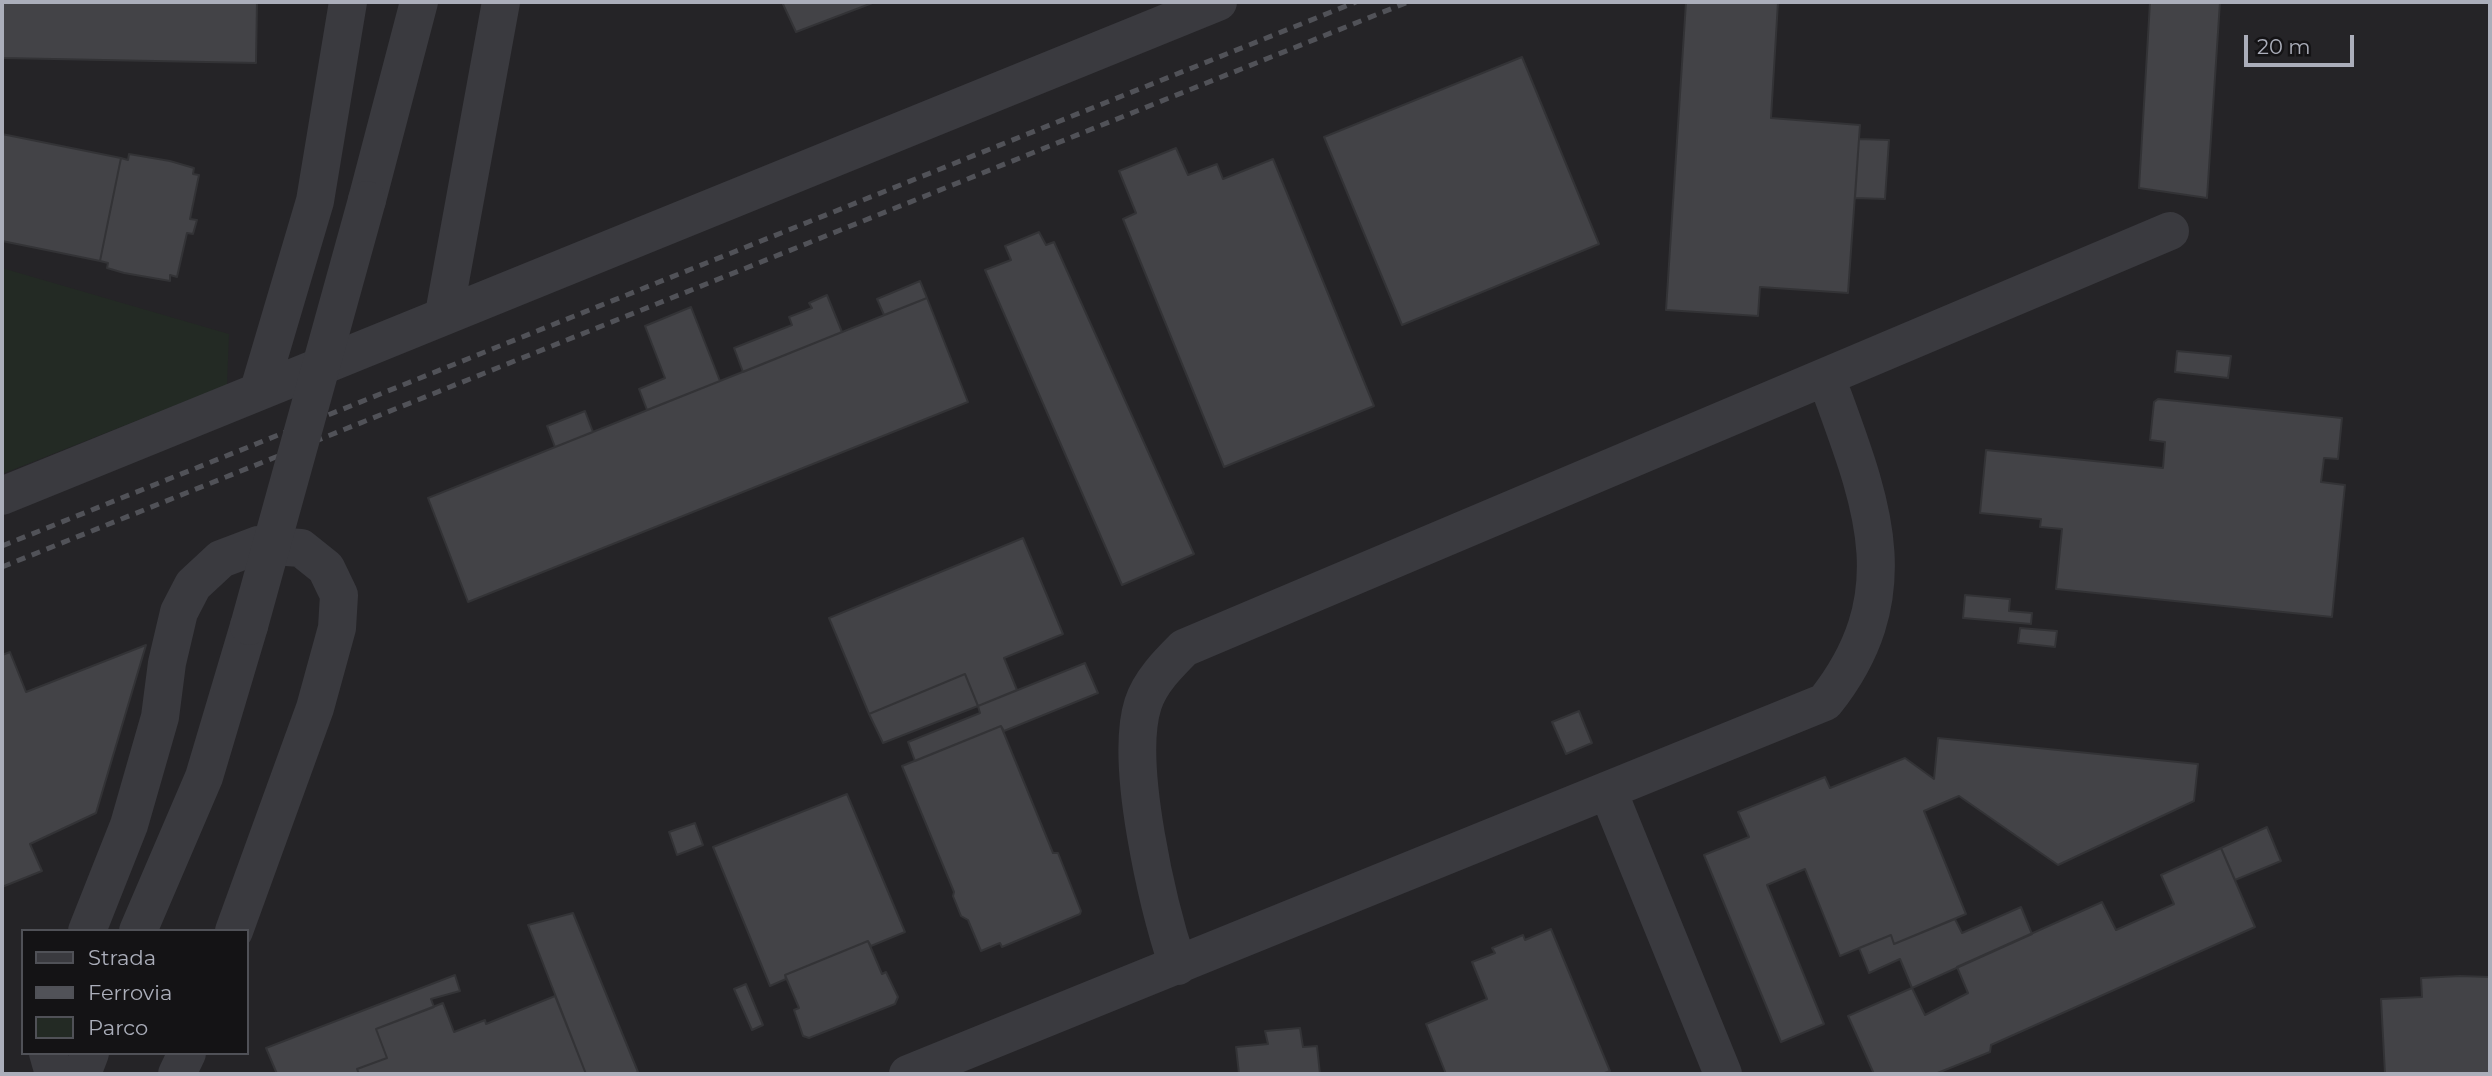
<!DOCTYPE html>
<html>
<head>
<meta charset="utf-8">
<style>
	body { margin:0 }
	#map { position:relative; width:2492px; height:1076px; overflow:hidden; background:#19181a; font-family:Montserrat,sans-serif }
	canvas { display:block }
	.frame { position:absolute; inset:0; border:4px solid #abaeba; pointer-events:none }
	.legend { position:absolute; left:21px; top:929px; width:228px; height:126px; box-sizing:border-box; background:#141315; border:2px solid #505157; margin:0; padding:9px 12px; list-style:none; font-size:21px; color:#abaeba }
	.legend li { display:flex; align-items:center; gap:14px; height:35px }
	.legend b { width:35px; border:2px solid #505157 }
	.scale { position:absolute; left:2244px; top:35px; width:110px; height:32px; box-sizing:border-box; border:4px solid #abaeba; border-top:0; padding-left:9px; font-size:21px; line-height:24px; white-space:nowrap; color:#abaeba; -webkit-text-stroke:5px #141315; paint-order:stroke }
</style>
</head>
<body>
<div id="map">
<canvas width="2492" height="1076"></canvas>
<div class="frame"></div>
<ul class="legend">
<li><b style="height:9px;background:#3a3a3f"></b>Strada</li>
<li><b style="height:9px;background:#515258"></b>Ferrovia</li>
<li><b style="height:19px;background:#232a24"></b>Parco</li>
</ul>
<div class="scale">20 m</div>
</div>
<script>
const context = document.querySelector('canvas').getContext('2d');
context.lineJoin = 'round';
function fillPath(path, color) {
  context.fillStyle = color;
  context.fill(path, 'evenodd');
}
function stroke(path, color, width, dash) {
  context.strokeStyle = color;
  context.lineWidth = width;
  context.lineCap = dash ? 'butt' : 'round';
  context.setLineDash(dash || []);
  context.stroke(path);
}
fillPath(new Path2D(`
	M 2,2 L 2490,2 L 2490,1074 L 2,1074 ZM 23,931 L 247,931 L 247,1053 L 23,1053 Z`), '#252427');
fillPath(new Path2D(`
	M 2,268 L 229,334 L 227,385 L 2,474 Z`), '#232a24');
const building = new Path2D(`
	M 2,2 L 257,2 L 256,63 L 2,58 Z
	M 782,2 L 875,2 L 796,32 Z
	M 1686,2 L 1778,2 L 1771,118 L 1860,125 L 1848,293 L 1760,287 L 1758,316 L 1666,310 Z
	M 2150,2 L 2220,2 L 2207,198 L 2139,188 Z
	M 1522,57 L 1599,244 L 1402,325 L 1324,137 Z
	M 2,134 L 121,158 L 100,261 L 2,241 Z
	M 1859,139 L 1889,140 L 1885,199 L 1855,198 Z
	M 1176,148 L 1188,175 L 1217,164 L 1223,179 L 1273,159 L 1374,406 L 1224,467 L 1123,219 L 1136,213 L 1119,171 Z
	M 129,154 L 170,161 L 194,168 L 193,174 L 199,175 L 190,219 L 197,220 L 193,234 L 187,233 L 177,277 L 170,275 L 170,281 L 124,273 L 107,268 L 108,263 L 100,261 L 121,158 L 128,160 Z
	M 1039,232 L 1046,245 L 1054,242 L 1194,554 L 1122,585 L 985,270 L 1011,260 L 1005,246 Z
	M 920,281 L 927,298 L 884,315 L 877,299 Z
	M 827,295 L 842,332 L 743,372 L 734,348 L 792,325 L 789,317 L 812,308 L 809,303 Z
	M 927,298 L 968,402 L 468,602 L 428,498 Z
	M 691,307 L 720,381 L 647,410 L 639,389 L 665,378 L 645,326 Z
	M 2177,351 L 2231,356 L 2228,378 L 2175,372 Z
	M 2158,399 L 2342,418 L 2338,459 L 2324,458 L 2321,482 L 2345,485 L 2332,617 L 2056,589 L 2062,529 L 2040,527 L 2041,519 L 1980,513 L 1986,450 L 2163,468 L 2165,442 L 2150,440 L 2154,402 Z
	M 585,411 L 593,432 L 555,447 L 547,426 Z
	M 1023,538 L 1063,634 L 1004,658 L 1017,690 L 978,706 L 965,674 L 869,714 L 829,618 Z
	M 1965,595 L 2010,599 L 2009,611 L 2032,613 L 2031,624 L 1963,618 Z
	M 2020,628 L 2057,631 L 2055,647 L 2018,643 Z
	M 146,645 L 96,813 L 30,844 L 42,871 L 2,887 L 2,655 L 10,652 L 26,692 Z
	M 1085,663 L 1098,693 L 1004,731 L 1001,726 L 915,761 L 908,742 L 980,713 L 978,706 Z
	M 965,674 L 978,706 L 883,743 L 869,714 Z
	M 1579,711 L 1592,743 L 1566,754 L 1552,722 Z
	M 1001,726 L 1053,853 L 1058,853 L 1081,911 L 1080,914 L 1002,947 L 1000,943 L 981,951 L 968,920 L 961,916 L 953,896 L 954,892 L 902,766 Z
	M 1938,738 L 2198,764 L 2194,801 L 2058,865 L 1959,796 L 1924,811 L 1966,914 L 1894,944 L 1891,935 L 1840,956 L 1805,869 L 1767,885 L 1824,1024 L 1781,1042 L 1704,855 L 1749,837 L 1738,812 L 1825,777 L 1830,788 L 1905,758 L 1934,779 Z
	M 847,794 L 905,932 L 871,946 L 868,941 L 785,975 L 786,979 L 770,986 L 713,847 Z
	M 695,823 L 703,845 L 677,855 L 669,832 Z
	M 2267,827 L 2281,861 L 2235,880 L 2221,848 Z
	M 2221,848 L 2255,927 L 1991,1045 L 1990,1052 L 1935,1074 L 1874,1074 L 1848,1016 L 1912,988 L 1925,1015 L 1968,993 L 1957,967 L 2102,902 L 2116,930 L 2174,904 L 2161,875 Z
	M 2021,907 L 2032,934 L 1912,988 L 1900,959 L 1869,973 L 1859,948 L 1891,935 L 1894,944 L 1955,919 L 1962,933 Z
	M 573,913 L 638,1072 L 634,1074 L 586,1074 L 528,925 Z
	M 1551,929 L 1610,1071 L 1602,1074 L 1446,1074 L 1426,1024 L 1487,999 L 1472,962 L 1495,953 L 1492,948 L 1523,935 L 1525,940 Z
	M 868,941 L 882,974 L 886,972 L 898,997 L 895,1004 L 809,1038 L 803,1036 L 794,1010 L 799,1008 L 785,975 Z
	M 455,975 L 460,991 L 431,999 L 434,1007 L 376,1029 L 387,1058 L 357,1069 L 359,1074 L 277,1074 L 266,1048 Z
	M 2460,976 L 2490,977 L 2490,1074 L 2385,1074 L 2381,999 L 2422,997 L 2421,978 Z
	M 746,984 L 763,1025 L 752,1030 L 734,989 Z
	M 555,996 L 586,1074 L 359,1074 L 357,1069 L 387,1058 L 376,1029 L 443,1003 L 454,1032 L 485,1020 L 486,1024 Z
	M 1300,1028 L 1303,1047 L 1317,1046 L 1320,1074 L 1239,1074 L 1236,1047 L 1268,1044 L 1265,1031 Z`);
fillPath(building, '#434347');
stroke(building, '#333336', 2);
stroke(new Path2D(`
	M 367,200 L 419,2
	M 444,314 L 501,2
	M 259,390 L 315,201 L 348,2
	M 2,496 L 1218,2
	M 1608,791 L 1723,1074
	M 87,931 L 129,825 L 160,717 L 167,663 L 179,612 L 193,585 L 221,559 L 258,545 L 301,548 L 326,568 L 339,595 L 337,628 L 315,708 L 234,931
	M 138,931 L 204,777 L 249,626
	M 1178,966 C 1158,906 1124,763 1143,704 C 1150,682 1168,664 1184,648 L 2170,231
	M 48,1053 L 54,1074
	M 82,1074 L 90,1053
	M 177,1074 L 187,1053
	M 908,1074 L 1825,702 C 1913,591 1869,496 1826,377`), '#3a3a3f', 38);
stroke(new Path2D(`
	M 2,546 L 1356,2
	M 2,567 L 1408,2`), '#515258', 5, [9, 7]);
stroke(new Path2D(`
	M 249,626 L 367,200`), '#3a3a3f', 38);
</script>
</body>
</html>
